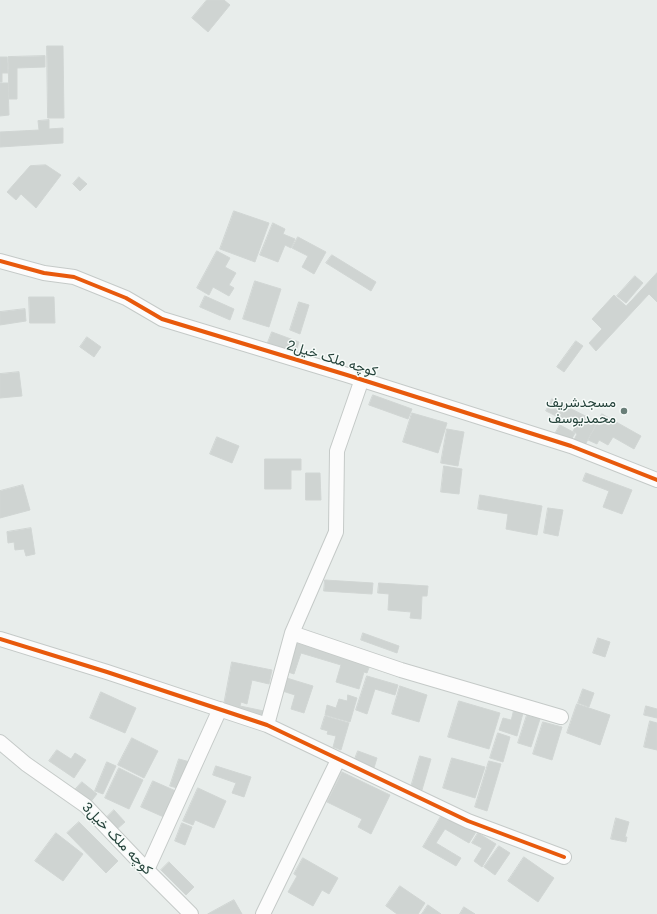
<!DOCTYPE html>
<html>
<head>
<meta charset="utf-8">
<style>
	body { margin:0 }
	canvas { display:block; background:#e8edeb }
</style>
</head>
<body>
<canvas width="657" height="914"></canvas>
<script>
const context = document.querySelector('canvas').getContext('2d');
context.lineJoin = 'round';
function fillPath(path, color) {
  context.fillStyle = color;
  context.fill(path, 'evenodd');
}
function stroke(path, color, width, dash) {
  context.strokeStyle = color;
  context.lineWidth = width;
  context.lineCap = dash ? 'butt' : 'round';
  context.setLineDash(dash || []);
  context.stroke(path);
}
function drawText(font, color, halo, rows, align = 'center') {
  context.font = font + ' Helvetica,Vazirmatn,sans-serif';
  context.lineWidth = 3;
  context.setLineDash([]);
  context.textBaseline = 'middle';
  context.strokeStyle = halo;
  context.fillStyle = color;
  for (const [text, x, y, turn = 0] of rows) {
    context.save();
    context.translate(x, y);
    context.rotate((+turn || 0) * Math.PI / 180);
    context.textAlign = isNaN(turn) ? turn : align;
    if (halo) context.strokeText(text, 0, 0);
    context.fillText(text, 0, 0);
    context.restore();
  }
}
const building = new Path2D(`
	M 207,0 L 224,0 L 230,5 L 208,32 L 192,18 Z
	M 47,46 L 63,46 L 64,118 L 48,118 Z
	M 45,56 L 45,67 L 17,68 L 17,99 L 9,99 L 8,57 Z
	M 0,57 L 7,57 L 8,73 L 2,73 L 2,82 L 0,82 Z
	M 0,83 L 8,83 L 9,115 L 0,116 Z
	M 49,120 L 49,129 L 63,128 L 63,143 L 0,147 L 0,132 L 39,130 L 38,121 Z
	M 46,165 L 61,175 L 36,208 L 21,194 L 16,200 L 7,192 L 30,166 Z
	M 79,177 L 87,184 L 80,191 L 73,184 Z
	M 234,211 L 269,223 L 255,262 L 220,249 Z
	M 273,223 L 285,229 L 283,234 L 295,239 L 291,248 L 285,245 L 278,262 L 260,255 Z
	M 298,237 L 326,252 L 314,274 L 302,267 L 308,256 L 292,248 Z
	M 217,251 L 230,258 L 225,267 L 236,273 L 229,285 L 234,288 L 229,296 L 213,287 L 209,295 L 197,288 Z
	M 332,255 L 376,282 L 371,291 L 326,263 Z
	M 657,273 L 657,302 L 649,294 L 596,351 L 589,343 L 602,329 L 592,319 L 614,295 L 626,306 Z
	M 635,276 L 643,283 L 626,303 L 617,296 Z
	M 255,281 L 281,289 L 269,327 L 243,319 Z
	M 205,296 L 234,309 L 230,320 L 200,307 Z
	M 29,297 L 54,297 L 55,323 L 30,323 Z
	M 299,302 L 309,305 L 300,334 L 290,330 Z
	M 25,309 L 26,321 L 0,325 L 0,312 Z
	M 272,332 L 299,342 L 295,355 L 267,345 Z
	M 87,337 L 101,347 L 94,357 L 80,347 Z
	M 576,341 L 583,346 L 564,372 L 557,367 Z
	M 19,372 L 22,396 L 0,398 L 0,374 Z
	M 373,395 L 412,409 L 408,419 L 369,405 Z
	M 552,399 L 597,422 L 583,449 L 572,444 L 577,434 L 573,431 L 576,426 L 546,411 Z
	M 412,413 L 447,423 L 438,453 L 403,442 Z
	M 602,414 L 641,436 L 634,449 L 613,437 L 608,445 L 599,440 L 597,444 L 588,440 Z
	M 560,425 L 575,433 L 570,442 L 555,434 Z
	M 447,429 L 464,432 L 458,466 L 441,463 Z
	M 217,437 L 239,446 L 232,463 L 210,454 Z
	M 265,459 L 301,459 L 301,470 L 291,470 L 291,489 L 265,489 Z
	M 444,466 L 462,469 L 459,494 L 441,492 Z
	M 306,473 L 320,473 L 321,500 L 306,500 Z
	M 586,473 L 632,490 L 622,514 L 603,507 L 609,491 L 583,481 Z
	M 23,485 L 30,510 L 0,518 L 0,491 Z
	M 480,495 L 542,506 L 537,535 L 506,529 L 508,514 L 478,509 Z
	M 548,508 L 563,510 L 558,536 L 544,533 Z
	M 31,528 L 35,554 L 26,556 L 24,549 L 15,550 L 14,542 L 8,543 L 7,532 Z
	M 325,580 L 373,583 L 372,594 L 324,591 Z
	M 379,583 L 428,586 L 427,596 L 422,596 L 421,619 L 410,618 L 411,612 L 388,610 L 389,594 L 378,593 Z
	M 363,633 L 399,646 L 397,653 L 361,640 Z
	M 598,638 L 610,642 L 605,657 L 593,653 Z
	M 294,642 L 370,665 L 367,673 L 364,672 L 359,689 L 336,682 L 341,665 L 301,653 L 294,674 L 285,671 Z
	M 232,662 L 272,670 L 269,684 L 252,680 L 247,704 L 241,702 L 240,706 L 264,711 L 263,718 L 223,710 Z
	M 280,676 L 313,686 L 304,713 L 291,709 L 295,695 L 276,689 Z
	M 367,676 L 398,685 L 395,695 L 375,689 L 367,714 L 356,710 Z
	M 400,686 L 427,695 L 419,722 L 392,714 Z
	M 583,689 L 594,693 L 589,707 L 578,703 Z
	M 101,692 L 136,708 L 125,733 L 90,718 Z
	M 348,695 L 357,698 L 350,722 L 325,715 L 327,705 L 336,708 L 339,699 L 347,701 Z
	M 459,701 L 500,713 L 489,749 L 448,737 Z
	M 577,704 L 610,715 L 600,745 L 567,733 Z
	M 646,706 L 657,709 L 657,718 L 644,715 Z
	M 514,710 L 523,713 L 517,736 L 499,730 L 503,718 L 511,720 Z
	M 527,715 L 540,719 L 531,747 L 518,743 Z
	M 325,716 L 349,723 L 341,750 L 333,747 L 336,736 L 327,734 L 328,731 L 321,729 Z
	M 650,721 L 657,723 L 657,750 L 644,747 Z
	M 543,722 L 562,727 L 552,760 L 533,754 Z
	M 498,733 L 510,737 L 503,762 L 490,758 Z
	M 132,738 L 158,751 L 144,778 L 118,765 Z
	M 57,750 L 71,759 L 75,753 L 86,760 L 74,778 L 49,761 Z
	M 358,751 L 377,758 L 373,771 L 353,764 Z
	M 420,756 L 431,759 L 422,790 L 411,787 Z
	M 452,758 L 485,767 L 475,798 L 443,788 Z
	M 179,759 L 190,762 L 181,789 L 170,786 Z
	M 489,761 L 501,764 L 487,811 L 475,807 Z
	M 107,762 L 116,766 L 103,794 L 95,791 Z
	M 216,766 L 251,777 L 244,797 L 232,793 L 236,783 L 213,775 Z
	M 119,768 L 143,780 L 129,809 L 105,798 Z
	M 342,772 L 390,795 L 371,834 L 358,827 L 362,819 L 327,802 Z
	M 153,781 L 178,792 L 166,818 L 141,807 Z
	M 82,782 L 97,794 L 89,804 L 73,792 Z
	M 198,788 L 226,801 L 214,828 L 195,820 L 193,825 L 183,821 Z
	M 114,810 L 125,822 L 116,830 L 106,818 Z
	M 443,813 L 476,832 L 469,843 L 445,829 L 436,843 L 461,858 L 456,866 L 423,847 Z
	M 616,818 L 629,822 L 625,837 L 627,837 L 626,842 L 611,839 Z
	M 79,822 L 118,861 L 106,873 L 67,833 Z
	M 182,823 L 192,827 L 185,845 L 175,841 Z
	M 56,833 L 83,854 L 63,881 L 35,861 Z
	M 478,833 L 496,844 L 482,867 L 474,861 L 482,848 L 472,843 Z
	M 499,846 L 510,853 L 495,875 L 484,867 Z
	M 524,857 L 554,878 L 538,902 L 508,881 Z
	M 303,858 L 338,878 L 329,894 L 322,890 L 313,906 L 288,892 L 297,876 L 294,874 Z
	M 169,862 L 194,887 L 186,895 L 161,870 Z
	M 400,886 L 425,903 L 418,914 L 397,914 L 386,906 Z
	M 234,900 L 242,914 L 208,914 Z
	M 428,905 L 441,914 L 422,914 Z
	M 464,907 L 475,914 L 460,914 Z`);
fillPath(building, '#cfd4d2');
stroke(building, '#d1d6d4', 1);
const minor = new Path2D(`
	M 0,261 L 44,273 L 74,277 L 126,298 L 162,319 L 347,375 L 571,446 L 657,480
	M 292,633 L 401,670 L 561,717
	M 0,639 L 107,672 L 267,725 L 468,821 L 564,857
	M 267,725 L 292,633 L 336,532 L 337,451 L 362,379
	M 0,742 L 26,764 L 86,806 L 147,870 L 191,914
	M 147,870 L 220,709
	M 263,914 L 338,760`);
stroke(minor, '#c5cac8', 16);
stroke(minor, '#fcfcfc', 14);
stroke(new Path2D(`
	M 0,261 L 44,273 L 74,277 L 126,298 L 162,319 L 347,375 L 571,446 L 657,480
	M 0,639 L 107,672 L 267,725 L 468,821 L 564,857`), '#e8590c', 4);
for (const [x, y, r, color] of [
	[624,411,4,"#697e78"]
]) {
  const dot = new Path2D();
  dot.arc(x, y, r, 0, 2 * Math.PI);
  context.fillStyle = color;
  context.fill(dot);
  stroke(dot, '#f7fbf9', 1.5);
}
drawText('14px', '#24423a', '#f7fbf9', [
	["کوچه ملک خیل2",332,359,17],
	["کوچه ملک خیل3",117,839,46]
]);
drawText('14px', '#24423a', '#f7fbf9', [
	["مسجدشریف",616,403],
	["محمدیوسف",616,419]
], 'right');
</script>
</body>
</html>
